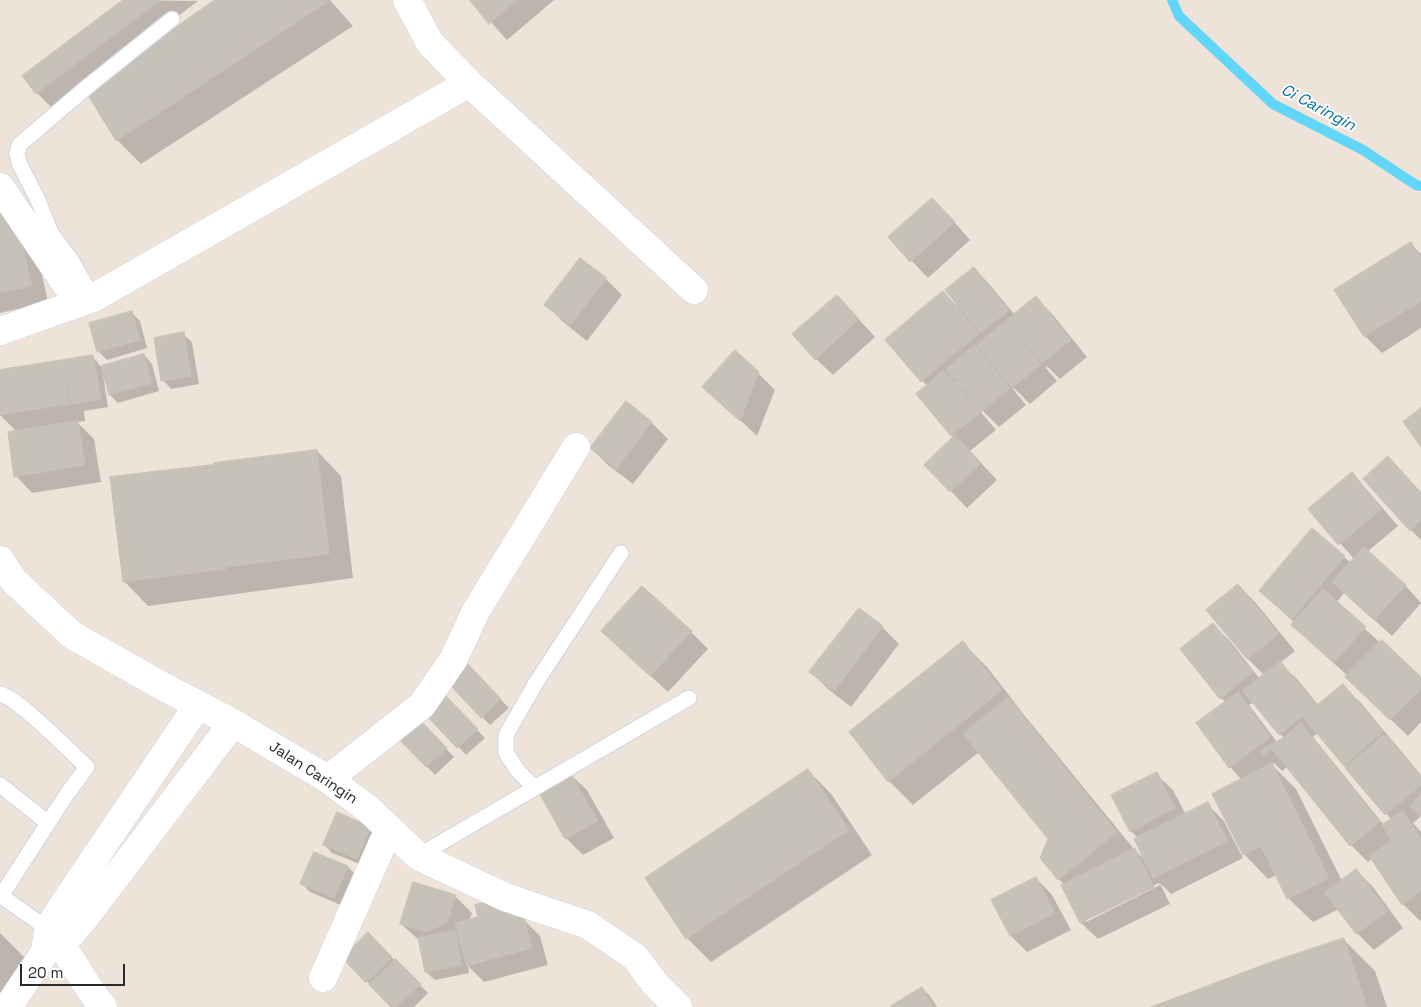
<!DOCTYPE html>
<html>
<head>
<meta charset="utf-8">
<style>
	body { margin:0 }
	#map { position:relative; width:1421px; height:1007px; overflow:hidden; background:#ede3d9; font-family:"Space Grotesk",sans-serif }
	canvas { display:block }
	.scale { position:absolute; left:20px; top:964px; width:105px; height:22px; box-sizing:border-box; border:2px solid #292929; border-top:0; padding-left:6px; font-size:15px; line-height:18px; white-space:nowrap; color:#292929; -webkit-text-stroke:4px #fff; paint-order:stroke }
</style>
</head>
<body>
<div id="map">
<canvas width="1421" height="1007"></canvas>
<div class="scale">20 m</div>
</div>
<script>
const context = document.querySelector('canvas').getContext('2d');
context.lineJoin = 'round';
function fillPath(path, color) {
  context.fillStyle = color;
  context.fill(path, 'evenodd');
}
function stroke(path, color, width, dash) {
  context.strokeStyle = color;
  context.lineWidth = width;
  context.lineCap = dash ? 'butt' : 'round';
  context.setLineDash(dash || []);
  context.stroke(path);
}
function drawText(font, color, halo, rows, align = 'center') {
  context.font = font + ' "Space Grotesk",sans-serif';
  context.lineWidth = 4;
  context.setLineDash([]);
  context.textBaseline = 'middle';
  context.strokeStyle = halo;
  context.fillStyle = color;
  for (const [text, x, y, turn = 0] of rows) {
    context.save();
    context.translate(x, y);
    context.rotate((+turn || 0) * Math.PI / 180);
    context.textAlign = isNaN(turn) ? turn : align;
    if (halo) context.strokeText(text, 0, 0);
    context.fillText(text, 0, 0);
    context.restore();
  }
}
fillPath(new Path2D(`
	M 125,0 L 198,1 L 54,110 L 37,93 Z
	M 217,0 L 330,0 L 353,26 L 141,164 L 117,140 L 87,90 Z
	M 471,0 L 554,0 L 507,40 Z
	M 0,211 L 36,249 L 48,302 L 0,313 Z
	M 949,216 L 970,240 L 928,278 L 890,238 Z
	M 1410,243 L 1421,254 L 1421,328 L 1382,353 L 1365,336 L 1336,290 Z
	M 974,268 L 990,285 L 1015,315 L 1036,298 L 1053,315 L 1087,357 L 1060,379 L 1047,366 L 1046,368 L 1057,381 L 1030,404 L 1014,388 L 1013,389 L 1026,405 L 999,427 L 982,410 L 980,411 L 996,430 L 970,451 L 997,480 L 967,508 L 926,465 L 954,438 L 918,394 L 927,386 L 887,340 L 943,292 L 959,308 ZM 958,382 L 963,388 L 962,389 L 956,383 Z
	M 606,279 L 622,295 L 587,341 L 562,321 L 546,304 Z
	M 131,312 L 140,321 L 147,348 L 107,360 L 98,351 Z
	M 853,313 L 875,337 L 833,375 L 816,359 Z
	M 183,334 L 192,342 L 199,384 L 171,389 L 163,380 Z
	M 144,355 L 152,364 L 159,391 L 118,403 L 110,395 L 105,375 L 103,375 L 108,407 L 84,411 L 85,421 L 77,422 L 94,439 L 101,482 L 32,493 L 16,476 L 17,432 L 0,415 L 0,371 L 62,361 L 66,365 L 93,357 L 101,367 Z
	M 758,373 L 775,390 L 757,436 L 719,400 Z
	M 626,403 L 652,423 L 668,439 L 633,484 L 608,465 L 591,448 Z
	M 317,451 L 341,476 L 353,578 L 148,606 L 124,581 L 112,478 Z
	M 1388,458 L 1421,492 L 1421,540 L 1411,530 Z
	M 1352,474 L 1368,491 L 1398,526 L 1367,552 L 1405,585 L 1421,603 L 1392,636 L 1344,593 L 1336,603 L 1421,679 L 1421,722 L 1408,736 L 1364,694 L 1348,676 L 1310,642 L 1293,625 L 1295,623 L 1260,591 L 1312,530 L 1351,563 L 1354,559 L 1310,509 Z
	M 1238,585 L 1255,602 L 1295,651 L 1280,663 L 1297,679 L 1319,706 L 1343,686 L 1360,702 L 1421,775 L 1421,816 L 1413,823 L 1421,832 L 1421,920 L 1420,921 L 1403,904 L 1372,858 L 1368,862 L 1351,845 L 1288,766 L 1282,771 L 1274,763 L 1272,765 L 1296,789 L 1342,881 L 1356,870 L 1373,887 L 1403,928 L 1374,950 L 1357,933 L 1339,909 L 1313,922 L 1288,898 L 1277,875 L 1268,879 L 1244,854 L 1214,794 L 1242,780 L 1230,767 L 1226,702 L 1221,698 L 1213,625 L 1230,641 L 1260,679 L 1264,675 L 1248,659 L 1208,610 ZM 1254,702 L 1280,734 L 1284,738 L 1277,742 L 1249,705 ZM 1318,733 L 1346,768 L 1392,820 L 1384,825 L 1313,737 Z
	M 859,610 L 882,627 L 899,644 L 851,707 L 828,689 L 811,672 Z
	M 691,632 L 708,649 L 668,692 L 619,647 Z
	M 963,643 L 987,667 L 1025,716 L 1134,849 L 1145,860 L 1138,838 L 1131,831 L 1156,774 L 1173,790 L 1186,815 L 1207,804 L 1224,821 L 1243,858 L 1171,894 L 1160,883 L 1170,904 L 1098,939 L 1081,923 L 1062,885 L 1064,884 L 1058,879 L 1049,838 L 979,752 L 913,805 L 889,781 ZM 1159,883 L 1160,885 L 1086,922 L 1086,919 Z
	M 468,666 L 509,708 L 490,725 L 450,684 Z
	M 444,696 L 485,738 L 466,755 L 426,713 Z
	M 414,715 L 454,757 L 435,775 L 395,733 Z
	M 808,770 L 832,795 L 872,855 L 711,962 L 687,938 Z
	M 570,774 L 587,790 L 614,838 L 583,855 L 566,838 Z
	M 370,828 L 378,836 L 365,866 L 332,853 L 324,844 Z
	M 315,854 L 348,867 L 356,875 L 343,906 L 310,892 L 302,884 Z
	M 1036,878 L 1052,895 L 1071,930 L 1027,952 L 1011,936 Z
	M 455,896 L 472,913 L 469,920 L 523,919 L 540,936 L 548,965 L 484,982 L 468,966 L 469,973 L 435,980 L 426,972 L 420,941 L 401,924 Z
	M 0,933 L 26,959 L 0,998 Z
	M 368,934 L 428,993 L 414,1007 L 393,1007 L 343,958 Z
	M 1344,940 L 1375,971 L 1387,1007 L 1154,1007 Z
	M 922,988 L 930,996 L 937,1007 L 892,1007 Z`), '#0003');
stroke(new Path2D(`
	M 1172,0 L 1179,16 L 1273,104 L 1363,150 L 1416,185 L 1421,186`), '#62d6f8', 10);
const building = new Path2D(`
	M 123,0 L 161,0 L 36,94 L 22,76 Z
	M 215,0 L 329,1 L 116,141 L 85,90 Z
	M 470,0 L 517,0 L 489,24 Z
	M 932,198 L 955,222 L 910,262 L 888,237 Z
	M 0,209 L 19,230 L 32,286 L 0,293 Z
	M 1411,242 L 1421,258 L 1421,301 L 1364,337 L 1334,290 Z
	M 580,258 L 607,278 L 570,325 L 544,305 Z
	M 974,267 L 1009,310 L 980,333 L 945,290 Z
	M 943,291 L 979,334 L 950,357 L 914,315 Z
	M 837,295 L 859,319 L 815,360 L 792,334 Z
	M 1036,296 L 1071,340 L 1042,363 L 1007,320 Z
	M 132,311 L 140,340 L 97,352 L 89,323 Z
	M 914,315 L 949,358 L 921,382 L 885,340 Z
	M 1006,321 L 1041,364 L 1012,388 L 977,345 Z
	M 184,332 L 191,376 L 161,381 L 154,338 Z
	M 975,345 L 1010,388 L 981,412 L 946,369 Z
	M 735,350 L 759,372 L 740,421 L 702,387 Z
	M 144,354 L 152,383 L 109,395 L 101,366 Z
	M 93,355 L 101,399 L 71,404 L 64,360 Z
	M 63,360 L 69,404 L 0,415 L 0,370 Z
	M 944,370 L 980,413 L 951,436 L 916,394 Z
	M 626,401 L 652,422 L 616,469 L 590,448 Z
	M 1421,408 L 1421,447 L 1403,422 Z
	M 78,421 L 85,465 L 14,477 L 8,432 Z
	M 955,435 L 981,463 L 950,492 L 924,465 Z
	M 317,450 L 329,554 L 226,567 L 214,463 Z
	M 1388,456 L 1421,493 L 1421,520 L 1410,531 L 1363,479 Z
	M 213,465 L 226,569 L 123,582 L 110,477 Z
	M 1352,472 L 1382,509 L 1338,545 L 1308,509 Z
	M 1312,528 L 1345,556 L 1292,619 L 1259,591 Z
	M 1364,547 L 1406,585 L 1374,620 L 1332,582 Z
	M 1238,584 L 1279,634 L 1247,659 L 1206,610 Z
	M 642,586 L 692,631 L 650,676 L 601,631 Z
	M 1323,589 L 1366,627 L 1334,662 L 1291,625 Z
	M 859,608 L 883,626 L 834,691 L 809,672 Z
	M 1213,623 L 1253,672 L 1220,699 L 1180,649 Z
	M 1382,640 L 1421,677 L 1421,689 L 1390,720 L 1345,677 Z
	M 963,641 L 1002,690 L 888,782 L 849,732 Z
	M 1280,661 L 1316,705 L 1279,735 L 1243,691 Z
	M 468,664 L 501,699 L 481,718 L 448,683 Z
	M 1343,684 L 1383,731 L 1344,766 L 1303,717 Z
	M 1238,692 L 1270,737 L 1229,768 L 1196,723 Z
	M 444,694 L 478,729 L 457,748 L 424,713 Z
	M 1008,697 L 1117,832 L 1058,880 L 1040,858 L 1048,839 L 963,734 Z
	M 414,714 L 447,748 L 426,767 L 393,733 Z
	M 1301,723 L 1380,822 L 1350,846 L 1272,749 L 1264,755 L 1260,750 L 1283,738 Z
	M 1385,734 L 1421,776 L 1421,785 L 1385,815 L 1345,768 Z
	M 1272,763 L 1329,878 L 1287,899 L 1261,846 L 1243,855 L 1212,794 Z
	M 808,769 L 849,830 L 686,939 L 645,878 Z
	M 570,772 L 598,821 L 565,839 L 538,791 Z
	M 1157,772 L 1175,808 L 1130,832 L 1111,795 Z
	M 1421,794 L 1421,816 L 1410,806 Z
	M 1208,802 L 1227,841 L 1153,878 L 1134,839 Z
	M 1403,811 L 1421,839 L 1421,891 L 1402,905 L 1369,856 L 1392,840 L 1382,825 Z
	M 337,812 L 371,827 L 357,859 L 323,845 Z
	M 1135,848 L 1154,887 L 1080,923 L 1061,885 Z
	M 314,852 L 348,866 L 334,898 L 300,884 Z
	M 1356,869 L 1388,911 L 1356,934 L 1325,893 Z
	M 1036,877 L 1055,913 L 1010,936 L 991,900 Z
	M 413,882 L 456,895 L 447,923 L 425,932 L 400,924 Z
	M 498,899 L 524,918 L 532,948 L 466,966 L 455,923 L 478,917 L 475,905 Z
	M 455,930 L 462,965 L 425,972 L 418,938 Z
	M 368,932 L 392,957 L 366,983 L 342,958 Z
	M 1344,938 L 1367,1007 L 1151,1007 L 1271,962 Z
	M 396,959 L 421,984 L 397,1007 L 391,1007 L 369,985 Z
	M 922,987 L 934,1007 L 891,1007 L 891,1006 Z`);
fillPath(building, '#c7c2b8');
stroke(building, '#c8c0b3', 1);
const service = new Path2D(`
	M 93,298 L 70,258 L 51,233 L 38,200 L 20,165 L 17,154 L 19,145 L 87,87 L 172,19
	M 0,694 C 17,697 71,752 87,767 L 67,794 L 1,896
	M 0,785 L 48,823
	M 535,788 L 518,771 L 506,753 L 506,735 L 537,681 L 621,553
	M 418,856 L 689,698
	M 0,895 L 48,929`);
const minor = new Path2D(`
	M 407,0 L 430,43 L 469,83 L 694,290
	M 0,187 L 79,303
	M 0,331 L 93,298 L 469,83
	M 0,560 L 14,581 L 72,635 L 164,687 L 233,723 L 328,779 L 368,809 L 418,856 L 505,897 L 588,925 L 635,957 L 656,985 L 678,1007
	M 328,779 L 422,705 L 453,660 L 476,611 L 576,447
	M 50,931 C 70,954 83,983 103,1007
	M 45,952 L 62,944 L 83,920 L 233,723
	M 323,978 L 389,829
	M 8,1007 L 45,952 L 48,929 L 63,905 L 198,705`);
stroke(service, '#ced3e3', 17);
stroke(minor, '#ced3e3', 29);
stroke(service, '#fff', 15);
stroke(minor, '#fff', 28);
drawText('15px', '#292929', '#fff', [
	["Jalan Caringin",313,773,33]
]);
drawText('italic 16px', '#0271a3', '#fff', [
	["Ci Caringin",1318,108,28]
]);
</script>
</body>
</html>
